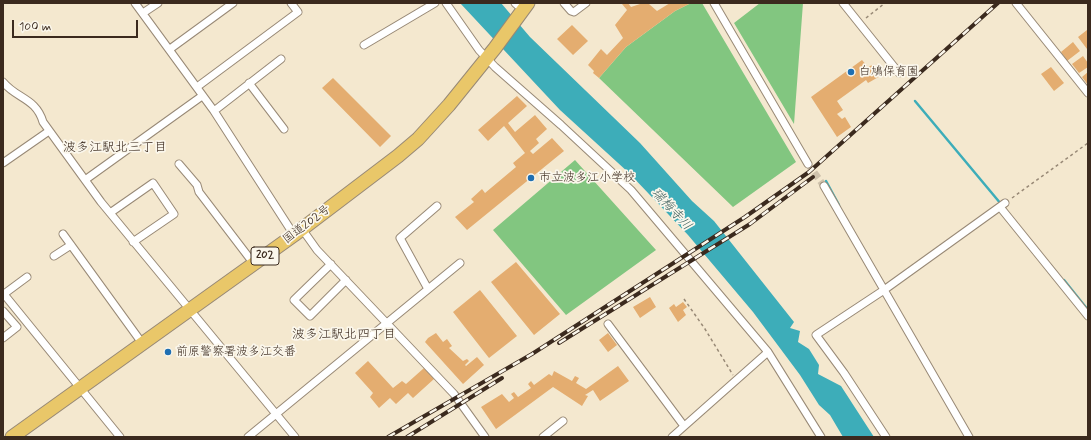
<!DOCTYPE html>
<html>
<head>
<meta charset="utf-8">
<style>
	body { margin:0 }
	#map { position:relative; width:1091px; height:440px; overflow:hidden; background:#f4e8cf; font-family:Mynerve,sans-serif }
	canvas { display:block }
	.frame { position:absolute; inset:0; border:4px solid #3b2a1e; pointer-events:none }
	.scale { position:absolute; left:12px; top:20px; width:126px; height:18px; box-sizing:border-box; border:2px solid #3b2a1e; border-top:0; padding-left:5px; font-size:12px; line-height:14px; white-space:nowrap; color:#3b2a1e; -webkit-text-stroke:3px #fbf7ec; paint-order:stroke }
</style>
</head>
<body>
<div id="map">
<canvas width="1091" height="440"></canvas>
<div class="frame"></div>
<div class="scale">100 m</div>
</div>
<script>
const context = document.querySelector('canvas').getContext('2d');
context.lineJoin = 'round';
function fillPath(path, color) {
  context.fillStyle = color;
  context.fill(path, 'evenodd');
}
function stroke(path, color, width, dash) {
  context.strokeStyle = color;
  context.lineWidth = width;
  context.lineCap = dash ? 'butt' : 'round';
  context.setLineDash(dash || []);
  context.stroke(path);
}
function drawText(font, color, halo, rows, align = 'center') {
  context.font = font + ' Mynerve,"Klee One",sans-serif';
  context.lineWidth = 3.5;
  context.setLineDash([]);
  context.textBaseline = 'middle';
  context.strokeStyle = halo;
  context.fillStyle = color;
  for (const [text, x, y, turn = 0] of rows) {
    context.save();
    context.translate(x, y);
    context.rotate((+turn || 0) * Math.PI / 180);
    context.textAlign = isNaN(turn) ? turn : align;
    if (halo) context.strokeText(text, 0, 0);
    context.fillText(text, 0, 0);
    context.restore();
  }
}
fillPath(new Path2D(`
	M 691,3 L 702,3 L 796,162 L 733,207 L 599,78 L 626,47 L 675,11 Z
	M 760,3 L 803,3 L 794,124 L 734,23 Z
	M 575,160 L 656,250 L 566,315 L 493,230 Z`), '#82c680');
fillPath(new Path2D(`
	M 460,3 L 501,3 L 530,37 L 640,143 L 692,201 L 714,221 L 794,322 L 790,328 L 800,331 L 798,342 L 809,349 L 819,365 L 818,374 L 841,386 L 874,437 L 843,437 L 830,415 L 819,405 L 800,375 L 753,312 L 688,235 L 629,173 L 560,110 Z`), '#3dadb9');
stroke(new Path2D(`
	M 915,101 L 1001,204
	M 826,181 L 839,205
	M 1064,280 L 1088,310`), '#3dadb9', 2.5);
fillPath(new Path2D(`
	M 623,3 L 628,3 L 631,7 L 640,4 L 649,4 L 657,11 L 670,3 L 691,3 L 675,11 L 626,47 L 599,78 L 593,73 L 594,71 L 588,65 L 601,49 L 607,55 L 623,38 L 615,25 L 627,10 L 622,4 Z
	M 572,25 L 588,41 L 573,55 L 557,39 Z
	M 1087,30 L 1088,47 L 1087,49 L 1078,37 Z
	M 1073,42 L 1080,51 L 1067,61 L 1061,52 Z
	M 1083,56 L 1088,63 L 1088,67 L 1079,73 L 1072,64 Z
	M 862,60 L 868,67 L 874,64 L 882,75 L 868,83 L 866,80 L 837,101 L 843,110 L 837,114 L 842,119 L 845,117 L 851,127 L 837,137 L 811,97 Z
	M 1051,67 L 1064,83 L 1054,91 L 1041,74 Z
	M 1088,72 L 1088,85 L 1082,77 Z
	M 333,78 L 391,136 L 380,147 L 322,88 Z
	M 517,96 L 527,106 L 508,123 L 515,132 L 535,115 L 547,129 L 536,139 L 539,143 L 530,151 L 533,154 L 552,138 L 564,151 L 467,230 L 455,217 L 474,202 L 471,199 L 482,189 L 485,193 L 516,167 L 513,163 L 525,153 L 504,126 L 488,141 L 478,130 Z
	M 516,262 L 560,314 L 534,335 L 491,282 Z
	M 480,290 L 517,336 L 489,358 L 453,312 Z
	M 650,297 L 656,307 L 640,318 L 633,307 Z
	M 683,302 L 687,307 L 683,310 L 686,315 L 678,322 L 669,308 L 674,304 L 676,307 Z
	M 436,333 L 443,342 L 447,339 L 452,346 L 449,348 L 463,361 L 467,359 L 469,361 L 465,365 L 466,366 L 477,357 L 484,365 L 463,384 L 425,342 L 428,338 Z
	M 608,333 L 617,345 L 608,352 L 599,340 Z
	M 368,361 L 393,388 L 402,381 L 406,384 L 424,368 L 434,379 L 413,398 L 408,393 L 396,404 L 390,398 L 379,408 L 370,397 L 373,393 L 355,373 Z
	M 618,366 L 629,381 L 600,401 L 593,390 L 585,395 L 588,396 L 582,406 L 553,387 L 496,429 L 481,407 L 502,394 L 509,402 L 514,398 L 511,394 L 514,392 L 518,397 L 531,388 L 528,384 L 531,381 L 534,385 L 549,374 L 552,376 L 554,371 L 572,381 L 575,376 L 579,378 L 576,383 L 586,389 Z`), '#e4ad70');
stroke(new Path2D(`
	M 808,164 L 824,186`), '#cfc2ac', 7, [7, 3.5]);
const street = new Path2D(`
	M 135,3 L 214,111 L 294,235
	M 446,3 L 479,50 L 495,67 L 561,125 L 631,190 L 768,352 L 821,437
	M 515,3 L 523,10
	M 564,3 L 571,11 L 574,12 L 586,3
	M 714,3 L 808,164
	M 843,3 L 899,73
	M 1016,3 L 1088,93
	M 143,13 L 158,3
	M 364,45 L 435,3
	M 170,49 L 233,3
	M 3,82 C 17,99 36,98 43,122 L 101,202 L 295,437
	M 249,83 L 284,129
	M 197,87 L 298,12 L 291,3
	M 214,111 L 281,59
	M 3,163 L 49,131
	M 179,164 L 197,185 L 199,192 L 254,264
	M 85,180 L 202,96
	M 824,186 L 969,437
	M 1000,207 L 1088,316
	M 110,213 L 153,183 L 174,214 L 133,242
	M 302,229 L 317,250 L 454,394 L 485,437
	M 63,234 L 142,343
	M 54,256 L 71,245
	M 331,264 L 294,300 L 310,316 L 346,280
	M 428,289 L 400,238 L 437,206
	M 3,293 L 120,437
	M 4,294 L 27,277
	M 3,311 L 17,327 L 3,338
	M 608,324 L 684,426
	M 248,437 L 460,263
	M 543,437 L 563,421
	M 672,437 L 768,352
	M 886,437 L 844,373 L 816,335 L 884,290 L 1005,203`);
const highway = new Path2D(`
	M 12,437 L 294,235 L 398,156 L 418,139 L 449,105 L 495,48 L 528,3`);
stroke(street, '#988976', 9);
stroke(highway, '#988976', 15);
stroke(new Path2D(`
	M 866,18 L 885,3
	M 1012,198 L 1088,143
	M 684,299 L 705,329 L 733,375`), '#988976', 1.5, [3, 3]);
stroke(street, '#fff', 7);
stroke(highway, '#e9c769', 13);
const rail = new Path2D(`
	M 559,343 L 750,224 L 813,177
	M 388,437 L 532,354 L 745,217 L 809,172 L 998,3
	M 407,437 L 502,378`);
stroke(rail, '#3b2a1e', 4);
stroke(rail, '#fbf7ec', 2.5, [8]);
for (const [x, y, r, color] of [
	[851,72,4,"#1f6fb2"],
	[531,178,4,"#1f6fb2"],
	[168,352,4,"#1f6fb2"]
]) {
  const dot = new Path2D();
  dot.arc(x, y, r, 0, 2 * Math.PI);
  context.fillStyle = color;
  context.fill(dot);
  stroke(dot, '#fbf7ec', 1.5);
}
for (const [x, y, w] of [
	[265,256,28]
]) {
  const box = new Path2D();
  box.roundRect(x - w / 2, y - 9, w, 18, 3);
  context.fillStyle = '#fbf7ec';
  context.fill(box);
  stroke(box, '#3b2a1e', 1);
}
drawText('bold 11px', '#3b2a1e', null, [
	["202",265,256]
]);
drawText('12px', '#3b2a1e', '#fbf7ec', [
	["白鳩保育園",859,72],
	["市立波多江小学校",539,178],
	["前原警察署波多江交番",176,352]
], 'left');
drawText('12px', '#3b2a1e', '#fbf7ec', [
	["国道202号",307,225,-37]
]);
drawText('13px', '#3b2a1e', '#fbf7ec', [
	["波多江駅北三丁目",115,148],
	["波多江駅北四丁目",344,335]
]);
drawText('italic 13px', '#3c5e5c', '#fbf7ec', [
	["瑞梅寺川",671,210,47]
]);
</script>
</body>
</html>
